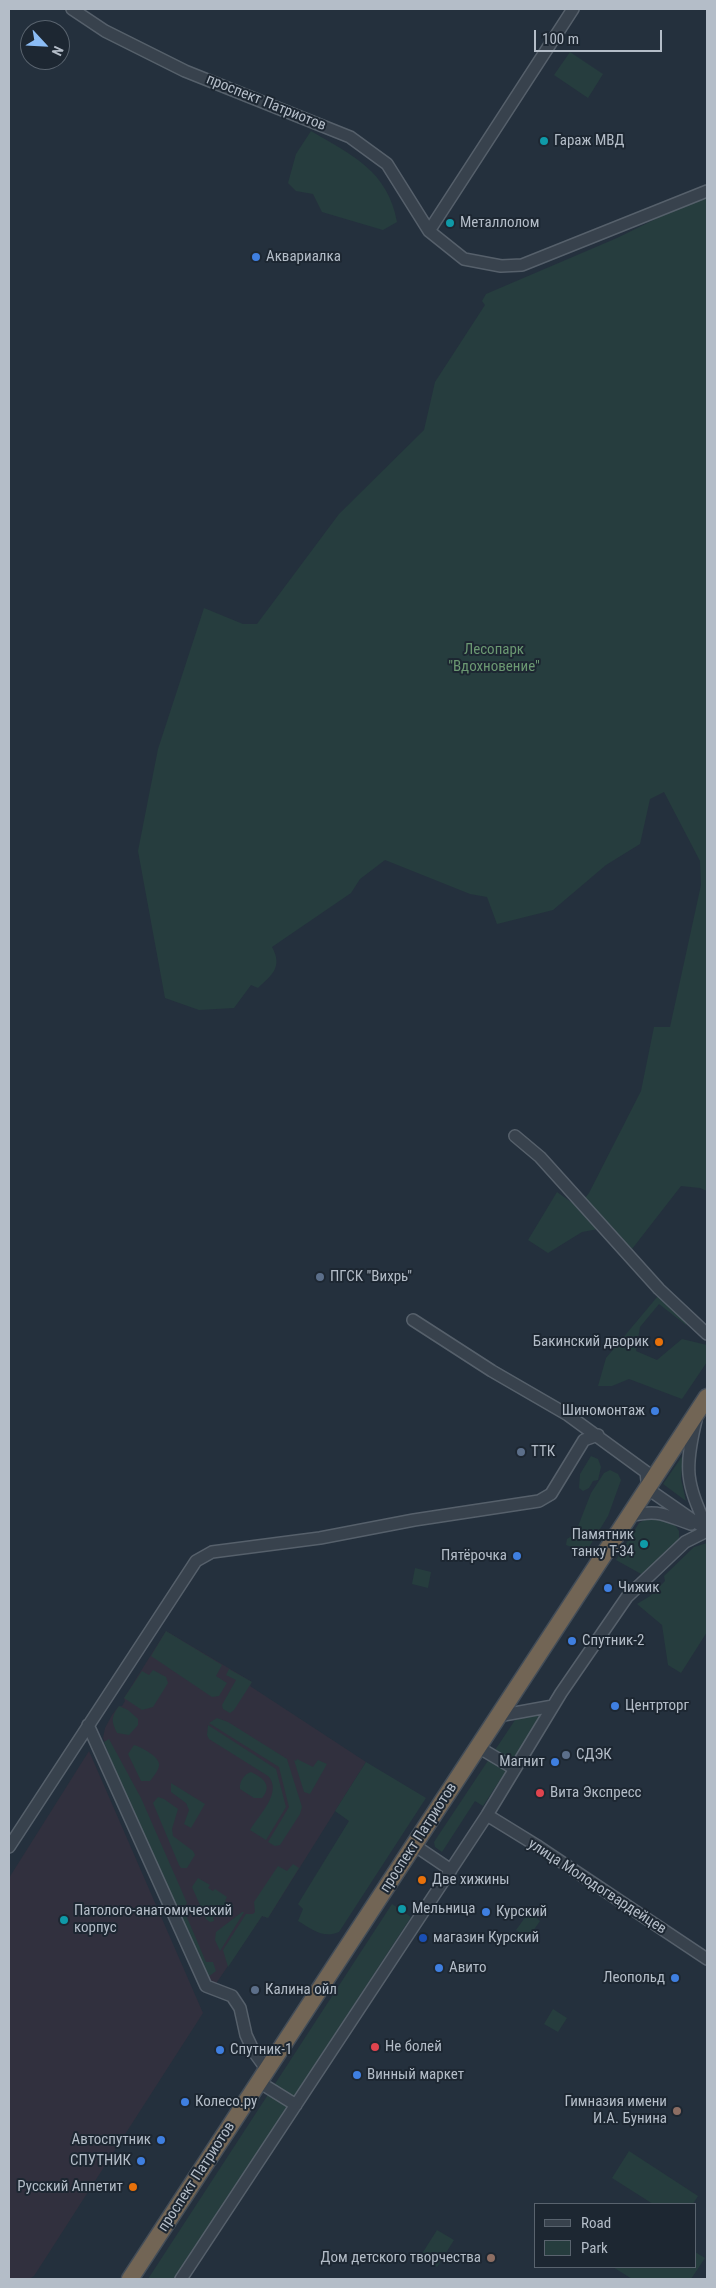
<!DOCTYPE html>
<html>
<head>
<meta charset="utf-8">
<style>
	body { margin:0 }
	#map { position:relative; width:716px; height:2288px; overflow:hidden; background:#24303d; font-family:"Roboto Condensed",sans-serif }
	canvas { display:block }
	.frame { position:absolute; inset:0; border:10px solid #b4bdc8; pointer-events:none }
	.legend { position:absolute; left:534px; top:2203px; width:162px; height:65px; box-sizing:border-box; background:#1d2732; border:1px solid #59636e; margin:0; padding:6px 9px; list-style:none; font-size:15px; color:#b4bdc8 }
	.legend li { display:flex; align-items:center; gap:10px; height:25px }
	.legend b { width:25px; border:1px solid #59636e }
	.north { position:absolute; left:20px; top:20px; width:50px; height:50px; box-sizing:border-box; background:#1d2732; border:1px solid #59636e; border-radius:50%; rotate:115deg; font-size:14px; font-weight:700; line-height:20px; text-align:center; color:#b4bdc8 }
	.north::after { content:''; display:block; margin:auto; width:18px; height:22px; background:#8bbcf5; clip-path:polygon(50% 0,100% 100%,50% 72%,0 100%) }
	.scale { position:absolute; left:534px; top:30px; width:128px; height:22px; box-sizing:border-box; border:2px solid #b4bdc8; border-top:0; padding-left:6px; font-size:15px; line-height:18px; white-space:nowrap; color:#b4bdc8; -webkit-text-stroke:4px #1d2732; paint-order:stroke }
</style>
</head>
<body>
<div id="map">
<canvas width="716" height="2288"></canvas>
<div class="frame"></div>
<ul class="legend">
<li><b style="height:6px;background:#38424d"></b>Road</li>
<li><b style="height:14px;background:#263d3e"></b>Park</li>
</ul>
<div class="north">N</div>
<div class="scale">100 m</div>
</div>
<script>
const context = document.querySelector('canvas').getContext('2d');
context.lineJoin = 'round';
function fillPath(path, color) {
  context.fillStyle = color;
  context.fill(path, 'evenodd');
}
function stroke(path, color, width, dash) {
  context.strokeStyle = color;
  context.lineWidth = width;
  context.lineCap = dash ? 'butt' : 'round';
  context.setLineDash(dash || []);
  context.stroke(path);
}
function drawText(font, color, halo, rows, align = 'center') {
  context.font = font + ' "Roboto Condensed",sans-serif';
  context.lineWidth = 4;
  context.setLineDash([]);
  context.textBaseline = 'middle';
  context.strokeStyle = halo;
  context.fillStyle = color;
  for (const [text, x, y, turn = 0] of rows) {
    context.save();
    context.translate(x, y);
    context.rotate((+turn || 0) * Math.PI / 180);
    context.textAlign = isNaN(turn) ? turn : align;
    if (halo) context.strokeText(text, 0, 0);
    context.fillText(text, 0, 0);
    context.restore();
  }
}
fillPath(new Path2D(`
	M 166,1631 L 252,1682 L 250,1686 L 366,1762 L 268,1918 L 262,1916 L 215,1985 L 208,1977 L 103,1738 L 105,1728 L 112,1715 L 119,1706 L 122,1706 L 125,1701 L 124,1698 Z
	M 89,1751 L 203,2013 L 34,2276 L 29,2279 L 9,2279 L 9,1878 Z`), '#31303e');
fillPath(new Path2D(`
	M 570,52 L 603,74 L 588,98 L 554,75 Z
	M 311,131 C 352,155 388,171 397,222 L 383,230 L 322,212 L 313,194 L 296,191 L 288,183 L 296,154 Z
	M 707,196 L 707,1191 L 700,1188 L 681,1186 L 632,1249 L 609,1227 L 582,1232 L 548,1253 L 528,1240 L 557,1192 L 578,1207 L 589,1193 L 641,1091 L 654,1027 L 670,1027 L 701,885 L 700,861 L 664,792 L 650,799 L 640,844 L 606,865 L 553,910 L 497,924 L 487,897 L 470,894 L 385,860 L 360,879 L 351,893 L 272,947 C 283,967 272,975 258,988 L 251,985 L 234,1008 L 199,1010 L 165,998 L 138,851 L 158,749 L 204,608 L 243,624 L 257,624 L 339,514 L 424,430 L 435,382 L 485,305 L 482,301 L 486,294 L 617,238 L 692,201 Z
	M 658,1296 L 688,1320 L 686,1325 L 659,1304 L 640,1327 L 636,1351 L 657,1360 L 682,1339 L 707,1345 L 707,1362 L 682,1399 L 629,1379 L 612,1386 L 598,1386 L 606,1358 Z
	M 683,1455 L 681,1479 L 686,1501 L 663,1484 Z
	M 591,1456 L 598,1459 L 601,1467 L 598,1480 L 593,1481 L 589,1488 L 583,1491 L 579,1488 L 580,1474 Z
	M 610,1470 L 618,1474 L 621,1480 L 608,1516 L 586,1552 L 566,1545 L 567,1539 L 575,1534 L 591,1493 L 604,1473 Z
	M 654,1514 L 671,1519 L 679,1531 L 679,1543 L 643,1575 L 616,1560 L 639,1523 Z
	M 707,1543 L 707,1632 L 681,1673 L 668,1665 L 662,1625 L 637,1604 L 650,1596 L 665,1581 L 664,1576 L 694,1547 Z
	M 415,1568 L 431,1572 L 428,1588 L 412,1584 Z
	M 166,1631 L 222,1665 L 216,1676 L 227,1683 L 219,1696 L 212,1697 L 151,1656 Z
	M 229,1669 L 252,1682 L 234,1710 L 230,1713 L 223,1709 L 222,1705 L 236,1680 L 226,1675 Z
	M 153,1670 L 166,1677 L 168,1683 L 153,1707 L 142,1710 L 124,1698 L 142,1671 L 149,1675 Z
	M 552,1701 L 483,1806 L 475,1801 L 442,1852 L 435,1847 L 434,1842 L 519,1714 Z
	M 119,1706 L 128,1710 L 138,1719 L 138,1725 L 129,1735 L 117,1733 C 111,1721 111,1717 119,1706 Z
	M 217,1718 L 228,1722 L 287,1759 L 302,1807 L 300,1814 L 280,1845 L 275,1846 L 268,1842 L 289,1807 L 279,1767 L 209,1723 Z
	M 208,1725 L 276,1769 L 286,1807 L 266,1840 L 250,1830 C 259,1815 283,1792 268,1776 L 209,1739 L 207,1735 Z
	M 109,1739 L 141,1798 L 187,1903 L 183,1908 L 206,1962 L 213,1962 L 216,1971 L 208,1977 L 113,1765 L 104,1742 Z
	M 134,1745 C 141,1747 161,1757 159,1766 C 158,1771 153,1777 150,1781 L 141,1781 L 128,1754 Z
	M 297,1759 L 313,1767 L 318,1760 L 327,1764 L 310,1794 L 304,1792 L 294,1760 L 296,1761 Z
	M 366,1762 L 426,1798 L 339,1932 C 323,1939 312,1929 298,1921 L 303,1909 L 298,1904 L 349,1821 L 335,1811 Z
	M 251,1772 C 263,1778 273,1785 262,1798 L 254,1798 L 240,1789 C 239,1782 244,1774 251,1772 Z
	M 171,1783 L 205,1804 L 191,1828 L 184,1824 L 189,1810 L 186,1803 L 171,1792 Z
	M 158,1797 L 164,1799 L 178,1809 L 172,1829 L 173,1836 L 193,1851 L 195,1855 L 187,1868 L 181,1868 L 179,1865 L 153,1803 Z
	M 293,1864 L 299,1868 L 268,1918 L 262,1916 L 228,1967 L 223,1950 L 246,1914 L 253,1914 L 255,1912 L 254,1902 L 278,1866 L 287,1871 Z
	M 198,1878 L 210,1885 L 208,1888 L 213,1891 L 215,1889 L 227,1897 L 225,1901 L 234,1906 L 230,1909 L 228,1907 L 223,1910 L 225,1913 L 220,1917 L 217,1915 L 213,1918 L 214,1921 L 210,1922 L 206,1919 L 192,1887 Z
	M 392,1904 L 411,1917 L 175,2279 L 148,2279 Z
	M 242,1912 L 244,1912 L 220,1951 L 215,1940 L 216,1932 Z
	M 529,1912 L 540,1921 L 528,1938 L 516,1930 Z
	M 553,2009 L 567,2018 L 558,2032 L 544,2024 Z
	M 629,2151 L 698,2196 L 693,2204 L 653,2204 L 612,2178 Z
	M 437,2230 L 454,2240 L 437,2267 L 420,2257 Z
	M 695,2252 L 705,2258 L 691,2279 L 632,2279 L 613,2267 L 695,2267 Z`), '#263d3e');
const minor = new Path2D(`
	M 72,9 L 105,31 L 185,71 L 350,137 L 387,164 L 429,231 L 464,259 L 501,266 L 522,265 L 707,191
	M 429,231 L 573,9
	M 515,1136 L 540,1157 L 659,1289 L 707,1334
	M 413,1320 L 492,1371 L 568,1415 L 646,1472 L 648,1489 L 707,1530
	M 696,1420 C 684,1470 686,1482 707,1528
	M 630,1516 C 659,1509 664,1515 691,1524
	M 498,1716 L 553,1706
	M 88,1725 L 206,1986 L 232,1996 L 240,2008 L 246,2035 L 254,2052 L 267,2070
	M 478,1747 L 515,1769
	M 487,1815 L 539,1847 L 707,1959
	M 414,1845 L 451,1870
	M 9,1847 L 196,1561 L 212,1552 L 320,1538 L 414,1520 L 539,1501 L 551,1494 L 584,1440 L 598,1435
	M 259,2082 L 296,2105
	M 181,2279 L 487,1815 L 561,1693 L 627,1597 L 685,1542 L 707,1531`);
const highway = new Path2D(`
	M 130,2279 L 707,1397`);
stroke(minor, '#56606b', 14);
stroke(highway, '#434d58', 19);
stroke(minor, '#38424d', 11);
stroke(highway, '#726555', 16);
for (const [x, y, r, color] of [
	[544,141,5,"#0f9aa8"],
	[450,223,5,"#0f9aa8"],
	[256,257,5,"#3f7fe0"],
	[320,1277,5,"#5c6f8a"],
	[659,1342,5,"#e8710a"],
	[655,1411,5,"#3f7fe0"],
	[521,1452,5,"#5c6f8a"],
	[644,1544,5,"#0f9aa8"],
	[517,1556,5,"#3f7fe0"],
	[608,1588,5,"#3f7fe0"],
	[572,1641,5,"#3f7fe0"],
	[615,1706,5,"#3f7fe0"],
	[566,1755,5,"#5c6f8a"],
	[555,1762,5,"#3f7fe0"],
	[540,1793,5,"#e0444e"],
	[422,1880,5,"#e8710a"],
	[402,1909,5,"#0f9aa8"],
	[486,1912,5,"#3f7fe0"],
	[64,1920,5,"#0f9aa8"],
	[423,1938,5,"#1a4fb4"],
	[439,1968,5,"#3f7fe0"],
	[675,1978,5,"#3f7fe0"],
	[255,1990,5,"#5c6f8a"],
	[375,2047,5,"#e0444e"],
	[220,2050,5,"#3f7fe0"],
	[357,2075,5,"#3f7fe0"],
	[185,2102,5,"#3f7fe0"],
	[677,2111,5,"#8d6e63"],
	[161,2140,5,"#3f7fe0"],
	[141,2161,5,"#3f7fe0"],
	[133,2187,5,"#e8710a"],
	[491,2258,5,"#8d6e63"]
]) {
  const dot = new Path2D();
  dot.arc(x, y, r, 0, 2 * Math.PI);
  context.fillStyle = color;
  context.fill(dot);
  stroke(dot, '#1d2732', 2);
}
drawText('15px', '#b4bdc8', '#1d2732', [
	["проспект Патриотов",266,103,22],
	["проспект Патриотов",419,1838,-57],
	["улица Молодогвардейцев",597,1887,33],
	["проспект Патриотов",197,2177,-57]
]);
drawText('15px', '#b4bdc8', '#1d2732', [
	["Гараж МВД",554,141],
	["Металлолом",460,223],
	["Аквариалка",266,257],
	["ПГСК \"Вихрь\"",330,1277],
	["Бакинский дворик",649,1342,"right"],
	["Шиномонтаж",645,1411,"right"],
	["ТТК",531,1452],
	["Памятник",634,1535,"right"],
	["танку Т-34",634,1552,"right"],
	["Пятёрочка",507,1556,"right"],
	["Чижик",618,1588],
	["Спутник-2",582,1641],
	["Центрторг",625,1706],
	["СДЭК",576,1755],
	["Магнит",545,1762,"right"],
	["Вита Экспресс",550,1793],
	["Две хижины",432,1880],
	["Мельница",412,1909],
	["Патолого-анатомический",74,1911],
	["корпус",74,1928],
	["Курский",496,1912],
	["магазин Курский",433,1938],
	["Авито",449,1968],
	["Леопольд",665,1978,"right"],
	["Калина ойл",265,1990],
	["Не болей",385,2047],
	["Спутник-1",230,2050],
	["Винный маркет",367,2075],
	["Колесо.ру",195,2102],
	["Гимназия имени",667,2102,"right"],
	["И.А. Бунина",667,2119,"right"],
	["Автоспутник",151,2140,"right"],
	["СПУТНИК",131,2161,"right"],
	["Русский Аппетит",123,2187,"right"],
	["Дом детского творчества",481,2258,"right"]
], 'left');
drawText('15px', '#6b9872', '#1d2732', [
	["Лесопарк",494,650],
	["\"Вдохновение\"",494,667]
]);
</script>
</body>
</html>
